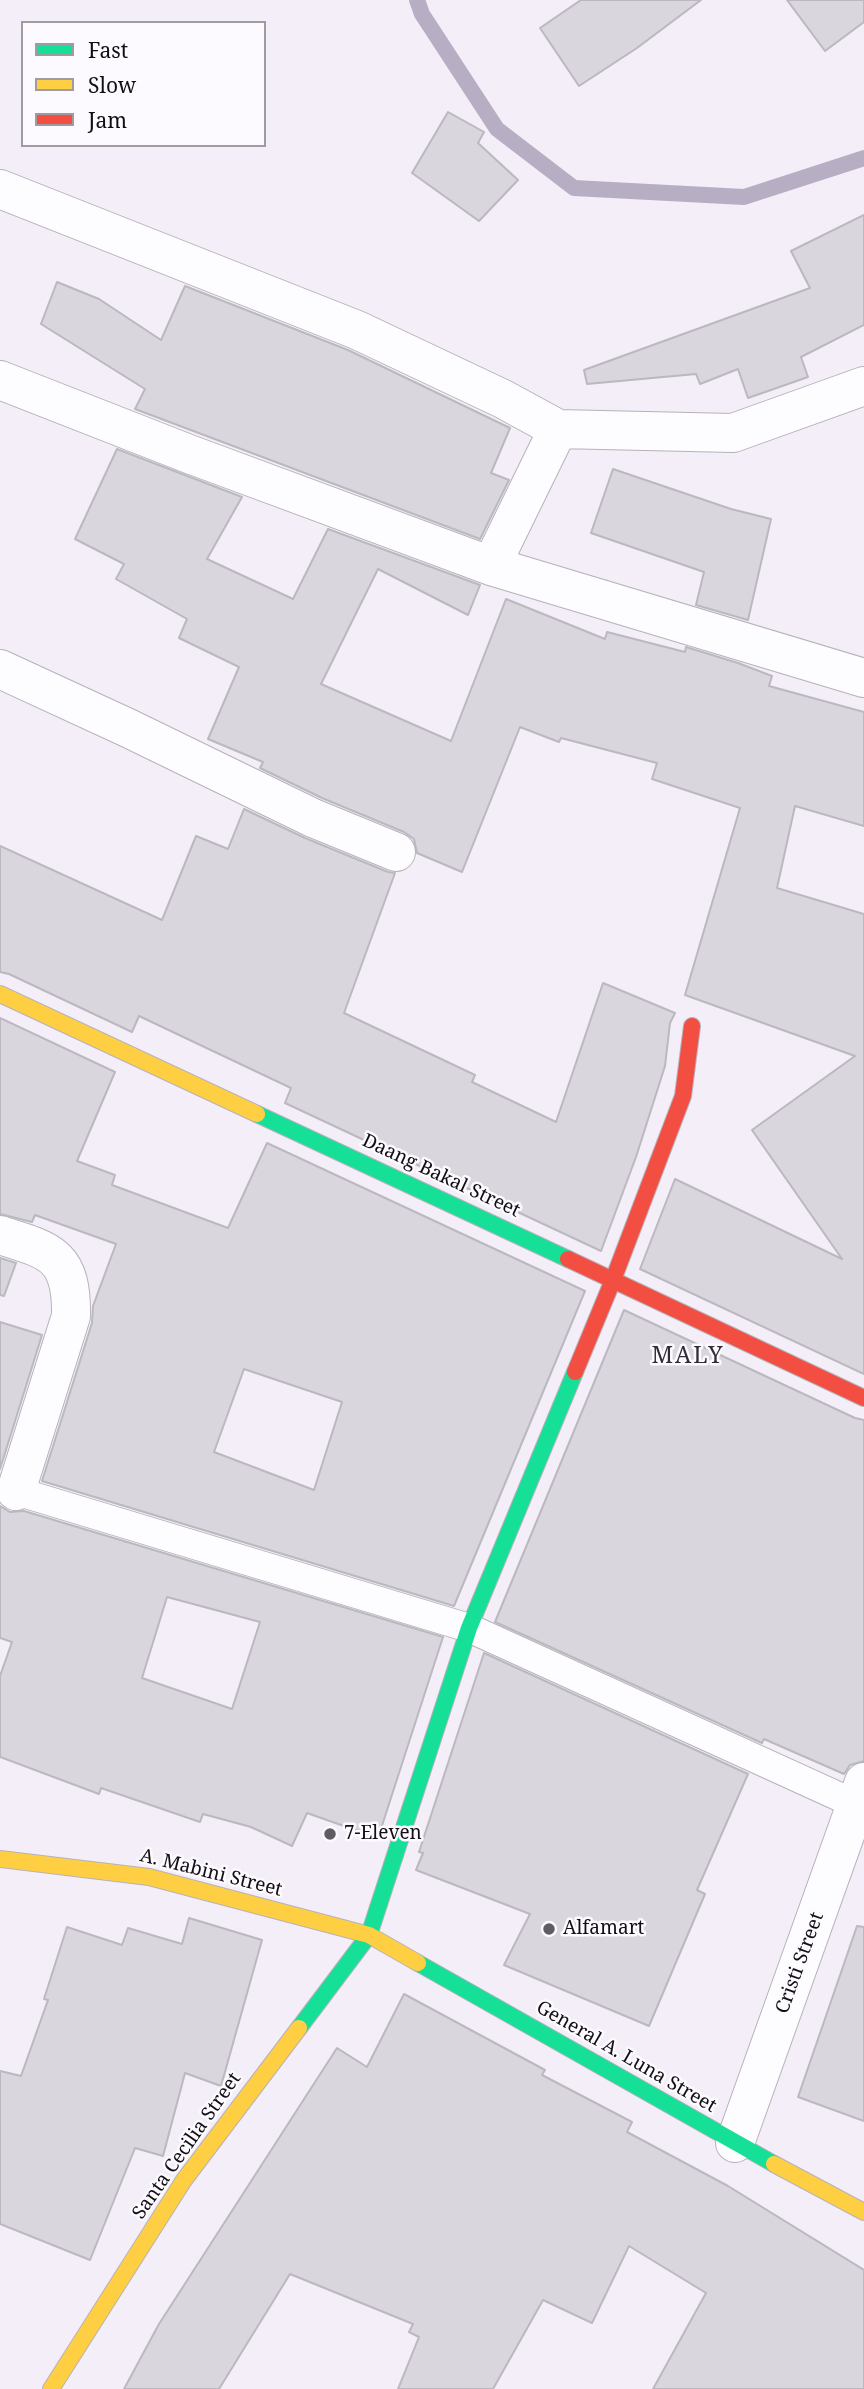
<!DOCTYPE html>
<html>
<head>
<meta charset="utf-8">
<style>
	body { margin:0 }
	#map { position:relative; width:864px; height:2389px; overflow:hidden; background:#f3eef8; font-family:"Noto Serif",serif }
	canvas { display:block }
	.legend { position:absolute; left:21px; top:21px; width:245px; height:126px; box-sizing:border-box; background:#fcfafe; border:2px solid #9e9ca0; margin:0; padding:9px 12px; list-style:none; font-size:21px; color:#110e14 }
	.legend li { display:flex; align-items:center; gap:14px; height:35px }
	.legend b { width:35px; border:2px solid #9e9ca0 }
</style>
</head>
<body>
<div id="map">
<canvas width="864" height="2389"></canvas>
<ul class="legend">
<li><b style="height:9px;background:#16e098"></b>Fast</li>
<li><b style="height:9px;background:#ffcf43"></b>Slow</li>
<li><b style="height:9px;background:#f24e42"></b>Jam</li>
</ul>
</div>
<script>
const context = document.querySelector('canvas').getContext('2d');
context.lineJoin = 'round';
function stroke(path, color, width, dash) {
  context.strokeStyle = color;
  context.lineWidth = width;
  context.lineCap = dash ? 'butt' : 'round';
  context.setLineDash(dash || []);
  context.stroke(path);
}
function fillPath(path, color) {
  context.fillStyle = color;
  context.fill(path, 'evenodd');
}
function drawText(font, color, halo, rows, align = 'center') {
  context.font = font + ' "Noto Serif",serif';
  context.lineWidth = 5;
  context.setLineDash([]);
  context.textBaseline = 'middle';
  context.strokeStyle = halo;
  context.fillStyle = color;
  for (const [text, x, y, turn = 0] of rows) {
    context.save();
    context.translate(x, y);
    context.rotate((+turn || 0) * Math.PI / 180);
    context.textAlign = isNaN(turn) ? turn : align;
    if (halo) context.strokeText(text, 0, 0);
    context.fillText(text, 0, 0);
    context.restore();
  }
}
stroke(new Path2D(`
	M 417,0 L 422,14 L 497,129 L 574,188 L 744,197 L 864,158`), '#b8aec4', 16);
const building = new Path2D(`
	M 581,0 L 701,0 L 637,48 L 579,86 L 540,28 Z
	M 787,0 L 864,0 L 864,22 L 825,51 Z
	M 448,112 L 484,132 L 478,143 L 518,180 L 479,221 L 412,173 Z
	M 864,215 L 864,325 L 801,357 L 808,377 L 748,398 L 738,369 L 700,384 L 696,374 L 587,384 L 584,370 L 810,288 L 791,251 Z
	M 57,282 L 99,299 L 161,340 L 185,286 L 348,350 L 510,428 L 491,473 L 509,480 L 480,539 L 135,409 L 145,389 L 41,324 Z
	M 117,449 L 242,497 L 207,559 L 293,599 L 328,529 L 480,585 L 468,615 L 378,569 L 321,684 L 451,741 L 506,599 L 605,639 L 607,632 L 685,652 L 686,647 L 738,663 L 772,676 L 769,686 L 864,712 L 864,826 L 795,806 L 777,888 L 864,914 L 864,1374 L 640,1269 L 675,1179 L 842,1259 L 752,1130 L 855,1056 L 685,995 L 740,808 L 652,779 L 657,763 L 561,738 L 559,742 L 520,727 L 462,872 L 417,853 L 414,839 L 404,832 L 322,798 L 260,768 L 263,762 L 208,739 L 239,667 L 179,638 L 187,619 L 116,579 L 124,564 L 75,539 Z
	M 613,469 L 731,509 L 771,519 L 748,620 L 696,605 L 704,572 L 591,533 Z
	M 244,809 L 305,838 L 388,872 L 395,873 L 344,1013 L 475,1075 L 472,1082 L 556,1122 L 603,983 L 675,1013 L 670,1023 L 665,1066 L 636,1157 L 601,1251 L 285,1103 L 291,1088 L 139,1016 L 132,1032 L 9,974 L 0,972 L 0,846 L 162,920 L 196,836 L 228,849 Z
	M 0,1018 L 115,1072 L 77,1161 L 115,1175 L 112,1185 L 228,1228 L 267,1143 L 585,1291 L 454,1606 L 42,1481 L 92,1323 L 93,1306 L 116,1244 L 35,1215 L 32,1222 L 0,1214 ZM 244,1369 L 342,1402 L 314,1490 L 214,1452 Z
	M 0,1258 L 16,1263 L 4,1296 L 0,1295 Z
	M 624,1310 L 855,1418 L 864,1420 L 864,1761 L 850,1765 L 844,1774 L 764,1739 L 762,1743 L 495,1622 Z
	M 0,1322 L 42,1335 L 0,1469 Z
	M 0,1506 L 10,1512 L 24,1511 L 443,1637 L 378,1838 L 307,1813 L 292,1846 L 251,1827 L 203,1814 L 200,1822 L 101,1788 L 99,1794 L 0,1757 L 0,1676 L 12,1642 L 0,1638 ZM 167,1597 L 260,1622 L 232,1709 L 142,1678 Z
	M 484,1653 L 748,1774 L 697,1890 L 705,1894 L 649,2026 L 504,1965 L 530,1914 L 416,1870 L 423,1853 L 419,1852 Z
	M 189,1918 L 262,1940 L 221,2086 L 185,2073 L 163,2156 L 135,2148 L 90,2260 L 0,2224 L 0,2071 L 21,2076 L 48,2000 L 44,1999 L 67,1927 L 122,1945 L 128,1928 L 182,1944 Z
	M 857,1926 L 864,1927 L 864,2121 L 798,2097 Z
	M 404,1994 L 545,2070 L 542,2075 L 632,2122 L 627,2132 L 728,2186 L 864,2270 L 864,2389 L 653,2389 L 706,2293 L 629,2246 L 592,2323 L 543,2300 L 493,2389 L 398,2389 L 419,2337 L 409,2332 L 413,2324 L 290,2274 L 219,2389 L 124,2389 L 159,2324 L 337,2048 L 367,2067 Z`);
fillPath(building, '#dad6de');
stroke(building, '#bbb8bf', 2);
const lane = new Path2D(`
	M 16,1491 L 469,1628 L 864,1808`);
const street = new Path2D(`
	M 0,189 L 357,330 L 503,399 L 558,429 L 733,433 L 864,386
	M 0,380 L 189,454 L 491,566 L 864,678
	M 491,566 L 558,429
	M 0,669 L 128,728 L 313,818 L 396,852
	M 0,1235 C 52,1251 72,1256 71,1316 L 16,1491
	M 735,2143 L 864,1782`);
const fast = new Path2D(`
	M 257,1114 L 568,1259
	M 418,1963 L 774,2164
	M 299,2028 L 369,1935 L 469,1628 L 575,1372`);
const slow = new Path2D(`
	M 0,994 L 257,1114
	M 0,1859 L 149,1877 L 369,1935 L 418,1963
	M 774,2164 L 864,2212
	M 51,2389 L 184,2180 L 299,2028`);
const jam = new Path2D(`
	M 568,1259 L 864,1398
	M 575,1372 L 613,1280 L 683,1096 L 692,1026`);
stroke(lane, '#b6b2ba', 30);
stroke(street, '#b6b2ba', 40);
stroke(fast, '#b6b2ba', 18);
stroke(slow, '#b6b2ba', 18);
stroke(jam, '#b6b2ba', 18);
stroke(lane, '#fdfcfe', 28);
stroke(street, '#fdfcfe', 38);
stroke(fast, '#16e098', 16);
stroke(slow, '#ffcf43', 16);
stroke(jam, '#f24e42', 16);
for (const [x, y, r, color] of [
	[330,1834,7,"#605c64"],
	[549,1929,7,"#605c64"]
]) {
  const dot = new Path2D();
  dot.arc(x, y, r, 0, 2 * Math.PI);
  context.fillStyle = color;
  context.fill(dot);
  stroke(dot, '#fcfafe', 2.5);
}
drawText('19px', '#110e14', '#fcfafe', [
	["Daang Bakal Street",441,1176,25],
	["A. Mabini Street",211,1873,14],
	["Cristi Street",800,1963,-70],
	["General A. Luna Street",626,2057,30],
	["Santa Cecilia Street",187,2146,-55]
]);
drawText('19px', '#110e14', '#fcfafe', [
	["7-Eleven",344,1834],
	["Alfamart",563,1929]
], 'left');
context.letterSpacing = '2px';
drawText('23px', '#322c3a', '#fcfafe', [
	["MALY",688,1356]
]);
context.letterSpacing = '0px';
</script>
</body>
</html>
